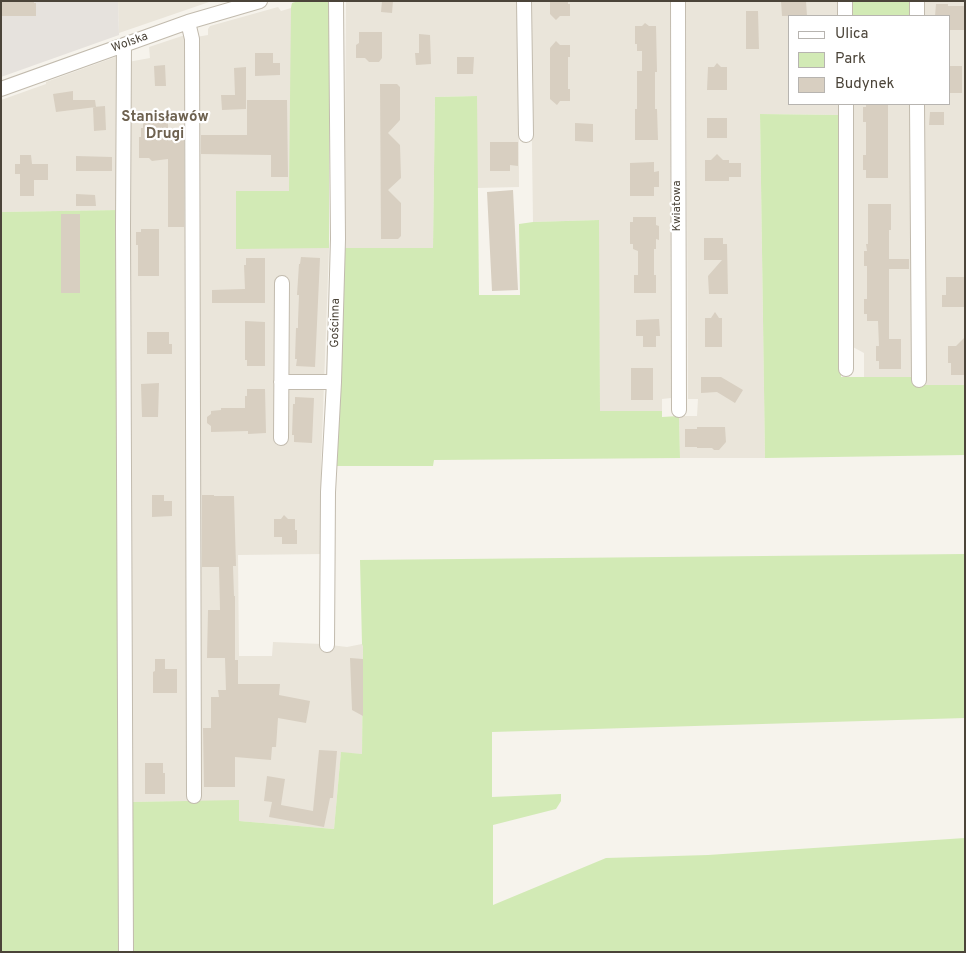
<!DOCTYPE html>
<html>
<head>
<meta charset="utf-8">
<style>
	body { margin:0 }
	#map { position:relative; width:966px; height:953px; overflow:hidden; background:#f6f3ec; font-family:Overpass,sans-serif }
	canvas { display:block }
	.frame { position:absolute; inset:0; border:2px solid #4b4439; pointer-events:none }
	.legend { position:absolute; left:788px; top:15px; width:162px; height:90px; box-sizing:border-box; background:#fff; border:1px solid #b7b4b0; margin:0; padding:6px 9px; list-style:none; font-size:15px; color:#4b4439 }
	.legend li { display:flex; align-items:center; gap:10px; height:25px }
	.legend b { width:25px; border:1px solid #b7b4b0 }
</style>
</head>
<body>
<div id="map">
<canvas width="966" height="953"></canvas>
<div class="frame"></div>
<ul class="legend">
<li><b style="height:6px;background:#fff"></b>Ulica</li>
<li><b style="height:14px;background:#d2eab5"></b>Park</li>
<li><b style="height:14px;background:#d8cfc1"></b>Budynek</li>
</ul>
</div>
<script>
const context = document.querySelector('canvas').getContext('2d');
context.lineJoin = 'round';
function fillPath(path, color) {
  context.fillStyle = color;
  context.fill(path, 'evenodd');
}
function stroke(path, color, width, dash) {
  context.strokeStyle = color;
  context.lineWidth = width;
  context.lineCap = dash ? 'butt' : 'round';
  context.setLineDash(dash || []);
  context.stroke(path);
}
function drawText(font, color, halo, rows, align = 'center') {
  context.font = font + ' Overpass,sans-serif';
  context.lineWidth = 4.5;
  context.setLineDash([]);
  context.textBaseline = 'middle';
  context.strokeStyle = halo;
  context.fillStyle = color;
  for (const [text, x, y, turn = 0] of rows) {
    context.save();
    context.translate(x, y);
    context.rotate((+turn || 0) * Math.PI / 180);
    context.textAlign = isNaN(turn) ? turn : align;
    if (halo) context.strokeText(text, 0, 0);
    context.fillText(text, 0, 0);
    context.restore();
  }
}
fillPath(new Path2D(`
	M 118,1 L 212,1 L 119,33 Z
	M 299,1 L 329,1 L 329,248 L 321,466 L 322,554 L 238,555 L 239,656 L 272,656 L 273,642 L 322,644 L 347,647 L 362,644 L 363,647 L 362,754 L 341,753 L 334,829 L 239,821 L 198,801 L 196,37 L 208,35 L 208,29 L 210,26 L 278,7 L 281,11 L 291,8 L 292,3 Z
	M 346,1 L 518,1 L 519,187 L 477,188 L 477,96 L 435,97 L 433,248 L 344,248 Z
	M 530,1 L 670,1 L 671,398 L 662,399 L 662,411 L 600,411 L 598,220 L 533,222 Z
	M 686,1 L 839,1 L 839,16 L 790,16 L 790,104 L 839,104 L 839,115 L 760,114 L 765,458 L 680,458 L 679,416 L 697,416 L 698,399 L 688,399 Z
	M 923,1 L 965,1 L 965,385 L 924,385 L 923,104 L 950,104 L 950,16 L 923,16 Z
	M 185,35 L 186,38 L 190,801 L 131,802 L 128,62 L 150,58 L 149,47 Z
	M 118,56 L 119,210 L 1,212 L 1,100 L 46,84 L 46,82 Z
	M 851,104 L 913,104 L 914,377 L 864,378 L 864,353 L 851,346 Z`), '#eae5da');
fillPath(new Path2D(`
	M 1,1 L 118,1 L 119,35 L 1,77 Z`), '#e6e2dd');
fillPath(new Path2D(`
	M 299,1 L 329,1 L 329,248 L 236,249 L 236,191 L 289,191 L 291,8 L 292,3 Z
	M 850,1 L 912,1 L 912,16 L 850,16 Z
	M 477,96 L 479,295 L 520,295 L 519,224 L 533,222 L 599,220 L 600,411 L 662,411 L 662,417 L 679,416 L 680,458 L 434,460 L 433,466 L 337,466 L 344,248 L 433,248 L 435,97 Z
	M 760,114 L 839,115 L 841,377 L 914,377 L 915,385 L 965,385 L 965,455 L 765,458 Z
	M 119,210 L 121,952 L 1,952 L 1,212 Z
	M 965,554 L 965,718 L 492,732 L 492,797 L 561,794 L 561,801 L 556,809 L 493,825 L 493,905 L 606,858 L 708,855 L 965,838 L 965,952 L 131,952 L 131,802 L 239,800 L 239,821 L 334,829 L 341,752 L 362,754 L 363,647 L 362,644 L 360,560 Z`), '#d2eab5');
fillPath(new Path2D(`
	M 1,1 L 34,1 L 34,3 L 36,3 L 36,16 L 1,16 Z
	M 382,1 L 393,1 L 392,13 L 381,12 Z
	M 550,1 L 568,1 L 568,4 L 570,4 L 570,16 L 560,16 L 556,20 L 550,14 Z
	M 781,1 L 806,1 L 807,16 L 782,16 Z
	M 936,4 L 948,4 L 948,6 L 965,6 L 965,30 L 950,30 L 950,16 L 935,16 Z
	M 746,11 L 758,11 L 759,49 L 746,49 Z
	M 645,23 L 649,26 L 656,26 L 657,72 L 655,72 L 655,109 L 657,109 L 658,140 L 635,140 L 635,109 L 637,109 L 637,71 L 642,71 L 642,51 L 637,51 L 637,44 L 635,44 L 635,26 L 642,26 Z
	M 359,32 L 382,32 L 382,58 L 379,62 L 369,62 L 365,58 L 356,58 L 356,45 L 359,43 Z
	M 419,34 L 430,35 L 431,64 L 416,65 L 415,53 L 419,53 Z
	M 556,41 L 560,45 L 570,45 L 570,57 L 568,57 L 568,89 L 570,89 L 570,101 L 560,101 L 557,105 L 550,99 L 550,48 Z
	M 255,53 L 273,53 L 273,63 L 280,63 L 280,75 L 255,76 Z
	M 457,57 L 474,57 L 473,74 L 457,74 Z
	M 717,63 L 721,67 L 727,67 L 727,90 L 707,90 L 708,67 L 714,67 Z
	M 165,65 L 166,86 L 155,86 L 154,66 Z
	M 950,66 L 962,66 L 962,93 L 950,93 Z
	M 246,67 L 246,109 L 222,110 L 221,95 L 235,95 L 234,68 Z
	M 380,84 L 397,84 L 400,87 L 400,120 L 388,133 L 400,145 L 401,178 L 388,190 L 401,203 L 401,236 L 398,239 L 381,239 Z
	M 73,91 L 73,100 L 95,100 L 96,107 L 56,112 L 53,94 Z
	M 247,100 L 287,100 L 288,177 L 271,177 L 271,155 L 201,154 L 201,135 L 247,135 Z
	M 866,104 L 888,104 L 888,178 L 866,178 L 866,170 L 863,170 L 863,155 L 866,155 L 866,122 L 863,122 L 863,107 L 866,107 Z
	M 105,106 L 106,130 L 94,131 L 93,107 Z
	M 930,112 L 944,112 L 944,125 L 929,125 Z
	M 143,114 L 168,114 L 168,132 L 183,133 L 184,134 L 184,227 L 168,227 L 168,159 L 152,161 L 149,158 L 139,158 L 139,137 L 141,137 L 141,128 L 143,128 Z
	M 707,118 L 727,118 L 727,138 L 707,138 Z
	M 575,123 L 593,124 L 593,142 L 575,141 Z
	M 490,142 L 518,142 L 518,166 L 510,165 L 510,171 L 490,171 Z
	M 717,154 L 723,160 L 729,160 L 729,163 L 741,163 L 741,177 L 729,177 L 729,181 L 705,181 L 705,160 L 711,160 Z
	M 20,155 L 31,155 L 32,164 L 48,164 L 48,180 L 34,180 L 34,196 L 20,196 L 20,174 L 15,174 L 15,164 L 20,164 Z
	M 76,156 L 112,157 L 112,171 L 76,171 Z
	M 654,162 L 654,172 L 659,171 L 659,187 L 654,187 L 654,196 L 630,196 L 630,163 Z
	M 513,190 L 518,290 L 492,291 L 487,192 Z
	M 76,194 L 95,195 L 96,206 L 76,206 Z
	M 868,204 L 891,204 L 891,230 L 889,230 L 889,259 L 909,259 L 909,269 L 889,269 L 889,339 L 901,339 L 901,369 L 879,369 L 879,361 L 876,361 L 876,346 L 879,346 L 878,321 L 867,321 L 867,314 L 864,314 L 864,299 L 867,299 L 867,266 L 864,266 L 864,251 L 867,251 L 866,244 L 868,244 Z
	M 61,214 L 80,214 L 80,293 L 61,293 Z
	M 633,217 L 656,217 L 656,225 L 659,226 L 659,240 L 656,239 L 656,249 L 654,249 L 654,275 L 656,275 L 656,293 L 634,293 L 634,275 L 638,275 L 638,251 L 633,249 L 633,244 L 630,244 L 630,222 L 633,222 Z
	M 141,229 L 159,229 L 159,276 L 138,276 L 138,245 L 136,245 L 136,232 L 141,232 Z
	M 704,238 L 723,238 L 723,244 L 727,244 L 728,294 L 709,294 L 708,276 L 722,260 L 704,260 Z
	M 301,257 L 320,258 L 315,367 L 296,366 L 297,359 L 295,359 L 296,328 L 298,328 L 298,321 L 299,295 L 297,295 L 299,264 L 300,264 Z
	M 246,258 L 265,258 L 265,303 L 212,303 L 212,290 L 245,289 L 244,265 L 246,265 Z
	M 946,277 L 965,277 L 965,307 L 942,307 L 942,295 L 946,295 Z
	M 715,312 L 719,318 L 722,318 L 722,347 L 705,347 L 705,318 L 711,318 Z
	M 659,319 L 660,336 L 656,336 L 656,347 L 643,347 L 643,336 L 636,336 L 636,320 Z
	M 245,321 L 265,322 L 265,366 L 247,366 L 247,360 L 245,360 Z
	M 147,332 L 169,332 L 169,344 L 172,344 L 172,354 L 147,354 Z
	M 965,337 L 964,375 L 951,375 L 951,363 L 948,363 L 948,346 L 956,346 Z
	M 631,368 L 653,368 L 653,400 L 631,400 Z
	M 701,377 L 721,377 L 743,390 L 735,403 L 717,392 L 701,393 Z
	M 159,383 L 158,417 L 142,417 L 141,384 Z
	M 247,389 L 265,389 L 266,433 L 248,434 L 248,431 L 211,432 L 211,426 L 207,423 L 207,417 L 211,414 L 211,411 L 221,410 L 221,408 L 245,408 L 245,396 L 247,396 Z
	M 295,397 L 314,398 L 312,443 L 294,442 L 294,435 L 292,435 L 293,404 L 295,404 Z
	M 697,427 L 725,427 L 726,442 L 719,450 L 714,450 L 712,448 L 697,448 L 697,447 L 685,447 L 685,429 L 697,429 Z
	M 152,495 L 164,495 L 164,501 L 172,501 L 172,516 L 152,517 Z
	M 202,495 L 214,495 L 214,496 L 234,496 L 236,566 L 233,566 L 234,596 L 235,596 L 235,660 L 238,660 L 238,684 L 280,684 L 279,695 L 310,701 L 306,723 L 278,718 L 276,747 L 272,747 L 271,760 L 235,757 L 235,787 L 204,787 L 203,728 L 211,728 L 211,697 L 219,697 L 218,690 L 226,690 L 225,658 L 207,658 L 208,610 L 220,610 L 219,567 L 202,567 Z
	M 284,515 L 288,519 L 295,519 L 295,530 L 297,530 L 297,544 L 282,544 L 282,537 L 274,537 L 274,519 L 281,519 Z
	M 350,658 L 363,659 L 363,716 L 352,710 Z
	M 155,659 L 165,659 L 165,669 L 177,669 L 177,693 L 153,693 L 153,672 L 155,671 Z
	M 319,750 L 337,751 L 333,798 L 330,798 L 324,827 L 269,817 L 272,802 L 264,801 L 267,776 L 285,779 L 281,805 L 313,811 Z
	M 145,763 L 163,763 L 163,773 L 165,773 L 165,794 L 145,794 Z`), '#d8cfc1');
const minor = new Path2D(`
	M 524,1 L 526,135
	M 678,1 L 679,410
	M 845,1 L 845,16
	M 917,16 L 917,1
	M 188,22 L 192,39 L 194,796
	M 124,45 L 123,227 L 126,952
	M 1,89 L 188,22 L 260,1
	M 846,104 L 846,369
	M 917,104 L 919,380
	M 281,382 L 334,382
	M 281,438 L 282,283
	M 327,645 L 328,492 L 334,382 L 338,239 L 336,1`);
stroke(minor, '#c2bbae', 16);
stroke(minor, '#fff', 14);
drawText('12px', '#4b4439', '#fff', [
	["Wolska",130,43,-20],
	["Kwiatowa",678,206,-90],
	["Gościnna",336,323,-89]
]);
drawText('bold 15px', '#6e6250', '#fff', [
	["Stanisławów",165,118],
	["Drugi",165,135]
]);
</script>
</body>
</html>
